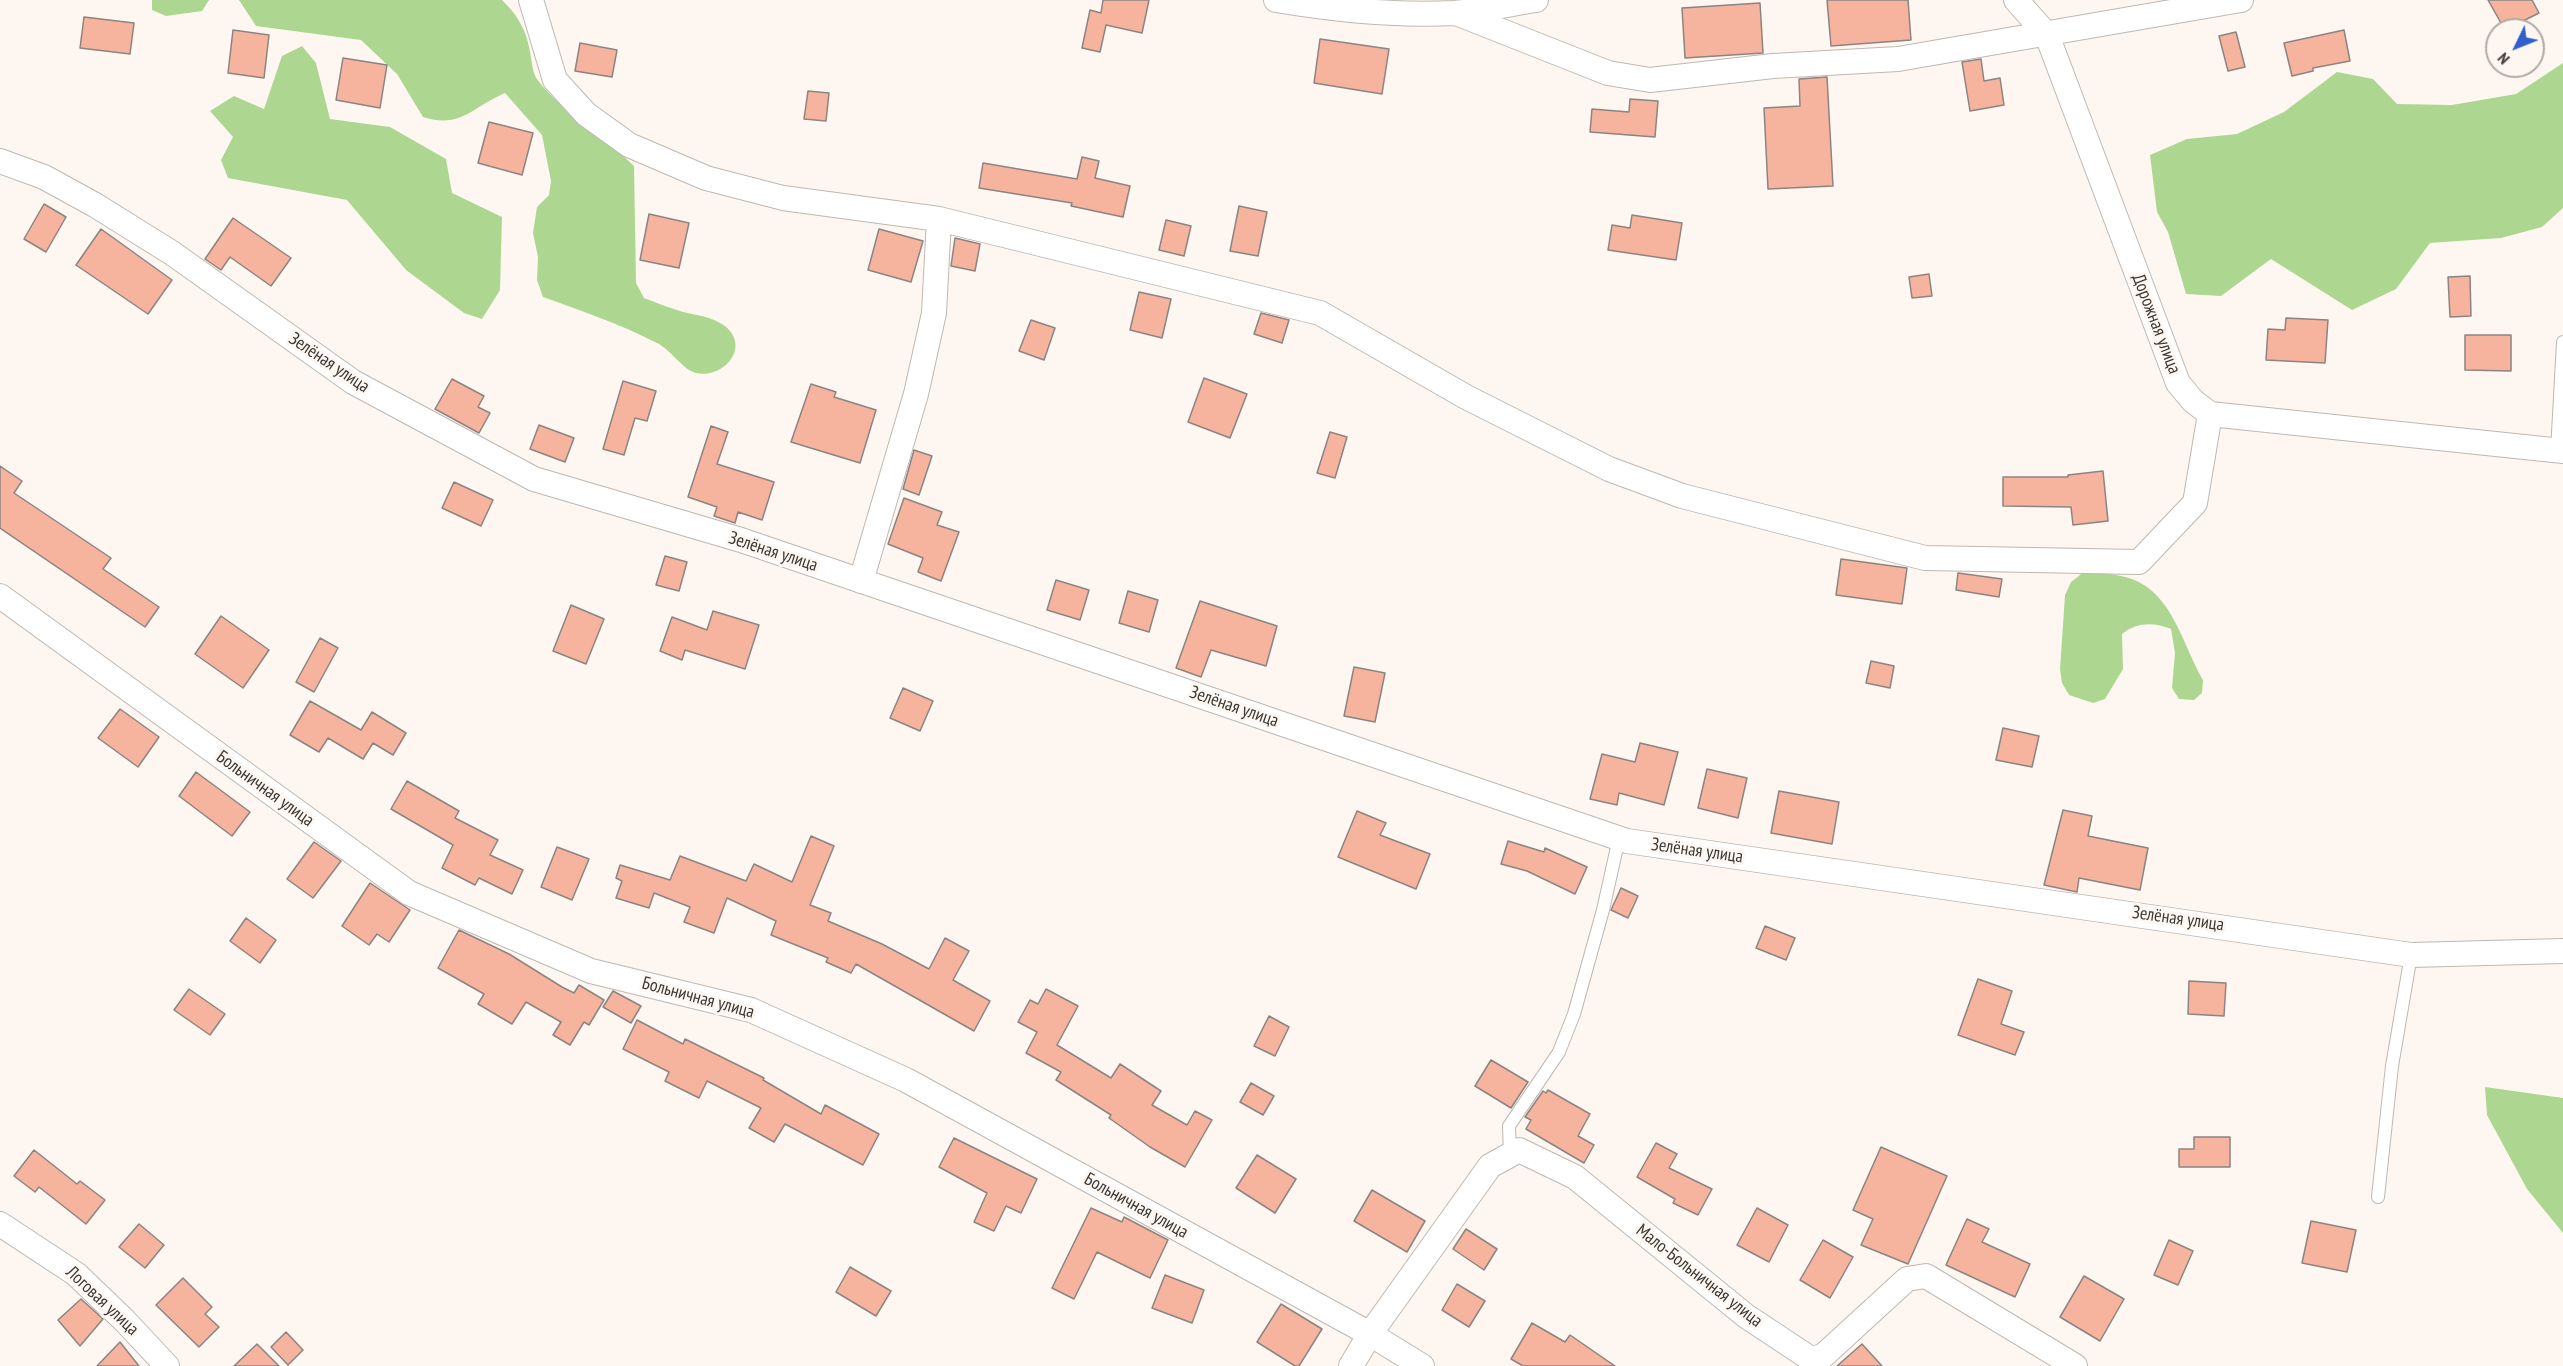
<!DOCTYPE html>
<html>
<head>
<meta charset="utf-8">
<style>
	body { margin:0 }
	#map { position:relative; width:2563px; height:1366px; overflow:hidden; background:#fef7f1; font-family:"PT Sans Narrow",sans-serif }
	canvas { display:block }
	.north { position:absolute; left:2485px; top:18px; width:60px; height:60px; box-sizing:border-box; background:#fef7f1; border:2px solid #b0aba6; border-radius:50%; rotate:227deg; font-size:16px; font-weight:700; line-height:24px; text-align:center; color:#3a3835 }
	.north::after { content:''; display:block; margin:auto; width:21px; height:27px; background:#305fce; clip-path:polygon(50% 0,100% 100%,50% 72%,0 100%) }
</style>
</head>
<body>
<div id="map">
<canvas width="2563" height="1366"></canvas>
<div class="north">N</div>
</div>
<script>
const context = document.querySelector('canvas').getContext('2d');
context.lineJoin = 'round';
function fillPath(path, color) {
  context.fillStyle = color;
  context.fill(path, 'evenodd');
}
function stroke(path, color, width, dash) {
  context.strokeStyle = color;
  context.lineWidth = width;
  context.lineCap = dash ? 'butt' : 'round';
  context.setLineDash(dash || []);
  context.stroke(path);
}
function drawText(font, color, halo, rows, align = 'center') {
  context.font = font + ' "PT Sans Narrow",sans-serif';
  context.lineWidth = 6;
  context.setLineDash([]);
  context.textBaseline = 'middle';
  context.strokeStyle = halo;
  context.fillStyle = color;
  for (const [text, x, y, turn = 0] of rows) {
    context.save();
    context.translate(x, y);
    context.rotate((+turn || 0) * Math.PI / 180);
    context.textAlign = isNaN(turn) ? turn : align;
    if (halo) context.strokeText(text, 0, 0);
    context.fillText(text, 0, 0);
    context.restore();
  }
}
fillPath(new Path2D(`
	M 152,0 L 209,0 L 202,11 L 166,16 L 152,10 Z
	M 239,0 L 502,0 C 517,14 527,31 530,52 C 532,60 532,72 537,79 C 563,114 603,135 634,166 L 636,283 L 644,298 C 657,303 670,308 683,312 C 699,316 711,316 725,326 C 751,347 724,379 696,373 C 683,370 670,349 657,343 C 620,324 582,311 543,297 L 537,280 L 538,257 L 533,233 L 537,207 L 549,195 L 551,181 L 542,135 L 505,93 C 472,107 461,129 423,117 L 397,74 L 361,40 L 256,26 Z
	M 302,46 L 316,63 L 330,119 L 390,127 L 446,159 L 452,193 L 502,217 L 500,290 L 482,319 L 464,313 L 406,270 L 347,200 L 228,178 L 221,160 L 233,137 L 210,111 L 234,96 L 264,109 L 282,56 Z
	M 2563,63 L 2563,208 L 2542,227 L 2501,238 L 2430,243 L 2396,289 L 2352,310 L 2271,259 L 2221,296 L 2186,294 L 2168,232 L 2157,212 L 2150,155 L 2187,139 L 2237,134 L 2284,112 L 2337,72 L 2373,79 L 2397,104 L 2452,105 L 2516,94 Z
	M 2085,571 C 2100,573 2118,574 2132,579 C 2173,594 2183,646 2203,680 L 2202,693 L 2194,700 L 2179,699 L 2172,688 L 2175,653 L 2171,629 C 2154,622 2137,622 2122,634 L 2123,669 L 2105,699 L 2093,703 L 2069,695 L 2062,683 L 2060,669 L 2065,595 L 2071,582 Z
	M 2485,1087 L 2563,1098 L 2563,1233 L 2527,1189 L 2487,1115 Z`), '#add791');
const building = new Path2D(`
	M 1103,0 L 1149,0 L 1142,33 L 1106,25 L 1100,52 L 1082,48 L 1090,10 L 1101,13 Z
	M 1827,0 L 1908,0 L 1911,40 L 1831,46 Z
	M 2488,0 L 2532,0 L 2539,13 L 2505,30 Z
	M 1760,3 L 1763,53 L 1685,58 L 1682,8 Z
	M 84,17 L 134,23 L 130,54 L 80,48 Z
	M 233,30 L 269,35 L 264,78 L 228,73 Z
	M 2344,30 L 2350,61 L 2313,68 L 2313,71 L 2292,76 L 2284,43 Z
	M 2236,32 L 2245,67 L 2228,71 L 2219,36 Z
	M 1320,39 L 1389,49 L 1382,94 L 1314,83 Z
	M 580,43 L 617,50 L 612,77 L 575,71 Z
	M 343,58 L 387,65 L 380,108 L 336,100 Z
	M 1981,59 L 1984,81 L 2000,78 L 2004,105 L 1970,111 L 1962,62 Z
	M 1827,77 L 1833,186 L 1768,189 L 1764,108 L 1800,106 L 1799,79 Z
	M 808,91 L 829,93 L 826,121 L 804,119 Z
	M 1630,99 L 1658,101 L 1655,137 L 1590,132 L 1592,109 L 1629,112 Z
	M 489,122 L 533,133 L 522,175 L 478,163 Z
	M 1082,157 L 1099,161 L 1095,178 L 1130,186 L 1123,217 L 1071,206 L 1072,203 L 979,188 L 983,163 L 1077,179 Z
	M 44,204 L 66,217 L 46,252 L 24,239 Z
	M 1239,206 L 1267,212 L 1258,256 L 1230,251 Z
	M 649,214 L 689,223 L 679,268 L 640,260 Z
	M 1632,215 L 1682,223 L 1676,260 L 1608,250 L 1612,225 L 1630,228 Z
	M 233,218 L 291,258 L 271,286 L 230,257 L 221,270 L 205,259 Z
	M 1166,220 L 1191,226 L 1184,256 L 1159,250 Z
	M 101,229 L 172,280 L 148,314 L 76,265 Z
	M 879,229 L 923,241 L 911,282 L 868,270 Z
	M 955,238 L 980,244 L 975,271 L 951,266 Z
	M 1929,274 L 1932,296 L 1912,298 L 1909,277 Z
	M 2470,276 L 2471,316 L 2450,317 L 2448,277 Z
	M 1139,292 L 1171,299 L 1162,338 L 1130,330 Z
	M 1261,313 L 1289,320 L 1282,343 L 1254,334 Z
	M 2286,318 L 2328,320 L 2325,363 L 2266,360 L 2268,329 L 2285,330 Z
	M 1031,320 L 1055,328 L 1044,360 L 1019,351 Z
	M 2465,335 L 2511,335 L 2511,371 L 2465,370 Z
	M 1204,378 L 1247,394 L 1230,438 L 1188,422 Z
	M 452,379 L 484,396 L 478,407 L 490,413 L 479,433 L 435,409 Z
	M 623,381 L 656,391 L 647,421 L 635,418 L 624,455 L 603,449 Z
	M 811,384 L 836,392 L 834,397 L 876,410 L 860,463 L 791,442 Z
	M 539,425 L 574,438 L 565,462 L 530,449 Z
	M 711,426 L 728,432 L 717,464 L 774,482 L 762,520 L 738,512 L 735,523 L 714,516 L 717,507 L 688,497 Z
	M 1330,432 L 1347,437 L 1335,478 L 1317,473 Z
	M 914,450 L 932,456 L 919,495 L 903,489 Z
	M 0,466 L 22,481 L 14,493 L 111,558 L 103,569 L 159,607 L 145,627 L 0,528 Z
	M 2103,471 L 2108,521 L 2073,525 L 2071,507 L 2003,506 L 2003,477 L 2068,477 L 2068,475 Z
	M 454,482 L 493,500 L 481,526 L 442,508 Z
	M 904,498 L 942,512 L 937,525 L 959,532 L 941,581 L 918,572 L 923,558 L 888,544 Z
	M 665,556 L 687,562 L 679,591 L 656,585 Z
	M 1841,559 L 1907,568 L 1902,604 L 1836,595 Z
	M 1958,573 L 2002,579 L 1999,597 L 1956,590 Z
	M 1056,580 L 1089,590 L 1080,620 L 1047,610 Z
	M 1128,591 L 1158,600 L 1149,632 L 1119,623 Z
	M 1200,601 L 1277,626 L 1266,666 L 1211,650 L 1201,677 L 1176,668 Z
	M 571,605 L 604,619 L 586,664 L 553,651 Z
	M 713,611 L 759,625 L 745,669 L 685,650 L 682,660 L 660,651 L 672,617 L 707,630 Z
	M 221,616 L 269,650 L 243,688 L 195,654 Z
	M 320,638 L 338,648 L 314,692 L 296,682 Z
	M 1871,661 L 1894,666 L 1890,688 L 1866,683 Z
	M 1354,667 L 1385,673 L 1375,722 L 1344,716 Z
	M 903,688 L 933,701 L 920,731 L 890,718 Z
	M 310,701 L 361,730 L 372,712 L 406,733 L 393,755 L 373,743 L 363,759 L 328,738 L 319,752 L 290,735 Z
	M 120,709 L 159,737 L 138,767 L 98,738 Z
	M 2003,728 L 2039,736 L 2032,767 L 1996,760 Z
	M 1640,743 L 1678,752 L 1664,805 L 1619,793 L 1617,805 L 1590,799 L 1602,754 L 1635,762 Z
	M 1707,769 L 1747,778 L 1738,818 L 1698,808 Z
	M 196,772 L 250,812 L 232,836 L 179,796 Z
	M 407,781 L 459,811 L 455,818 L 498,840 L 490,855 L 523,870 L 512,894 L 479,878 L 475,885 L 442,868 L 453,845 L 391,809 Z
	M 1779,791 L 1839,802 L 1832,844 L 1771,833 Z
	M 2063,810 L 2092,816 L 2088,836 L 2148,848 L 2140,890 L 2079,878 L 2077,892 L 2044,885 Z
	M 1357,811 L 1386,823 L 1380,835 L 1430,854 L 1416,889 L 1338,857 Z
	M 811,836 L 834,846 L 810,905 L 831,913 L 828,921 L 882,944 L 929,969 L 945,938 L 969,951 L 953,980 L 990,1001 L 974,1031 L 856,964 L 851,973 L 826,962 L 828,958 L 771,935 L 776,921 L 727,898 L 714,933 L 684,922 L 690,907 L 654,893 L 649,908 L 616,898 L 622,881 L 616,878 L 620,865 L 670,880 L 680,856 L 746,881 L 754,864 L 792,882 Z
	M 1508,841 L 1544,852 L 1545,848 L 1587,867 L 1575,894 L 1527,871 L 1501,864 Z
	M 314,842 L 341,861 L 313,898 L 287,879 Z
	M 557,847 L 589,859 L 572,900 L 541,887 Z
	M 370,883 L 410,910 L 389,942 L 377,934 L 369,945 L 342,926 Z
	M 1621,888 L 1638,896 L 1628,918 L 1611,910 Z
	M 246,918 L 276,940 L 260,963 L 230,941 Z
	M 1765,926 L 1795,938 L 1786,960 L 1756,948 Z
	M 459,930 L 509,954 L 562,987 L 574,993 L 579,985 L 604,1000 L 589,1025 L 584,1022 L 570,1045 L 553,1035 L 561,1022 L 526,1002 L 512,1024 L 478,1004 L 484,994 L 438,968 Z
	M 1978,979 L 2012,991 L 2001,1024 L 2024,1032 L 2015,1055 L 1958,1035 Z
	M 2189,981 L 2226,983 L 2224,1016 L 2188,1014 Z
	M 189,989 L 225,1014 L 210,1035 L 174,1010 Z
	M 1046,989 L 1078,1006 L 1057,1045 L 1111,1078 L 1120,1064 L 1161,1091 L 1152,1105 L 1187,1125 L 1195,1111 L 1212,1120 L 1185,1167 L 1150,1147 L 1109,1118 L 1111,1115 L 1056,1080 L 1061,1072 L 1026,1053 L 1037,1032 L 1018,1022 L 1030,1000 L 1038,1004 Z
	M 613,991 L 641,1006 L 631,1023 L 603,1007 Z
	M 1269,1016 L 1289,1027 L 1275,1056 L 1254,1046 Z
	M 637,1020 L 683,1044 L 685,1039 L 764,1078 L 763,1080 L 821,1114 L 825,1105 L 879,1134 L 863,1165 L 785,1124 L 774,1142 L 749,1128 L 761,1108 L 707,1081 L 699,1098 L 665,1081 L 669,1072 L 623,1049 Z
	M 1491,1060 L 1528,1082 L 1511,1108 L 1475,1086 Z
	M 1251,1083 L 1274,1096 L 1263,1115 L 1240,1102 Z
	M 1548,1090 L 1590,1114 L 1578,1136 L 1594,1145 L 1584,1163 L 1526,1129 L 1531,1120 L 1525,1117 L 1543,1091 L 1546,1093 Z
	M 2194,1137 L 2230,1137 L 2230,1167 L 2179,1167 L 2179,1149 L 2194,1149 Z
	M 954,1138 L 1037,1179 L 1021,1213 L 1006,1206 L 994,1231 L 974,1222 L 987,1193 L 939,1167 Z
	M 1656,1143 L 1677,1154 L 1669,1168 L 1712,1189 L 1698,1215 L 1673,1203 L 1675,1199 L 1637,1177 Z
	M 1881,1147 L 1947,1176 L 1908,1264 L 1861,1245 L 1873,1219 L 1853,1210 Z
	M 34,1150 L 77,1184 L 80,1181 L 105,1200 L 86,1224 L 39,1187 L 35,1192 L 14,1176 Z
	M 1257,1155 L 1296,1179 L 1275,1213 L 1236,1188 Z
	M 1372,1190 L 1425,1221 L 1407,1252 L 1354,1221 Z
	M 1091,1208 L 1122,1222 L 1124,1217 L 1168,1240 L 1150,1278 L 1097,1252 L 1074,1299 L 1052,1288 Z
	M 1757,1208 L 1788,1225 L 1769,1262 L 1737,1245 Z
	M 1967,1219 L 1989,1229 L 1982,1242 L 2030,1264 L 2015,1297 L 1946,1265 Z
	M 2311,1221 L 2356,1230 L 2347,1272 L 2302,1263 Z
	M 139,1224 L 164,1245 L 145,1268 L 119,1247 Z
	M 1466,1229 L 1497,1249 L 1484,1270 L 1453,1249 Z
	M 1823,1240 L 1853,1257 L 1830,1298 L 1800,1280 Z
	M 2169,1240 L 2193,1251 L 2178,1285 L 2154,1275 Z
	M 850,1267 L 891,1291 L 876,1316 L 836,1292 Z
	M 1165,1275 L 1204,1290 L 1192,1323 L 1152,1308 Z
	M 2084,1276 L 2124,1299 L 2100,1341 L 2060,1317 Z
	M 183,1278 L 212,1307 L 205,1314 L 219,1327 L 199,1347 L 156,1305 Z
	M 1457,1284 L 1485,1301 L 1469,1327 L 1442,1310 Z
	M 81,1299 L 103,1319 L 80,1346 L 58,1320 Z
	M 1281,1304 L 1322,1329 L 1299,1366 L 1295,1366 L 1257,1342 Z
	M 1532,1323 L 1565,1342 L 1570,1335 L 1615,1366 L 1523,1366 L 1511,1359 Z
	M 286,1332 L 303,1350 L 288,1365 L 271,1347 Z
	M 120,1342 L 139,1366 L 97,1366 Z
	M 257,1344 L 279,1366 L 234,1366 Z
	M 1862,1344 L 1882,1366 L 1837,1366 Z`);
fillPath(building, '#f6b49e');
stroke(building, '#8c8482', 1.5);
const lane = new Path2D(`
	M 2557,451 L 2563,342
	M 1510,1155 L 1509,1126 L 1559,1052 L 1574,1014 L 1603,910 L 1619,838
	M 2378,1197 L 2392,1066 L 2411,955`);
const street = new Path2D(`
	M 531,0 L 555,80 L 586,114 L 629,145 L 706,178 L 783,198 L 939,219 L 1320,313 L 1466,397 L 1609,469 L 1682,496 L 1925,558 L 2139,562 L 2195,503 L 2210,414
	M 1276,0 C 1335,10 1394,16 1454,13 C 1481,11 1509,4 1536,0
	M 2016,0 L 2047,35 L 2178,383 L 2193,401 L 2210,414 L 2563,451
	M 1456,13 L 1608,73 L 1650,80 L 1773,66 L 1898,59 L 2241,0
	M 0,161 L 44,177 L 95,205 L 172,253 L 353,382 L 534,479 L 741,540 L 1627,841 L 2411,955 L 2563,951
	M 861,581 L 916,394 L 934,313 L 939,219
	M 0,596 L 409,893 L 591,971 L 751,1010 L 906,1080 L 1370,1334 L 1422,1366
	M 0,1224 L 76,1274 L 125,1321 L 167,1366
	M 1351,1366 L 1370,1334 L 1490,1166 L 1519,1150 L 1575,1177 L 1746,1316 L 1811,1359 L 1823,1356 L 1907,1279 L 1926,1276 L 2075,1366`);
stroke(lane, '#beb8b2', 14);
stroke(street, '#beb8b2', 26);
stroke(lane, '#fff', 12);
stroke(street, '#fff', 24);
drawText('18px', '#3a3835', '#fef7f1', [
	["Дорожная улица",2156,324,69],
	["Зелёная улица",329,363,34],
	["Зелёная улица",773,552,18],
	["Зелёная улица",1234,707,19],
	["Больничная улица",265,789,36],
	["Зелёная улица",1697,851,8],
	["Зелёная улица",2178,919,8],
	["Больничная улица",698,998,15],
	["Больничная улица",1136,1206,29],
	["Мало-Больничная улица",1699,1276,38],
	["Логовая улица",102,1301,43]
]);
</script>
</body>
</html>
